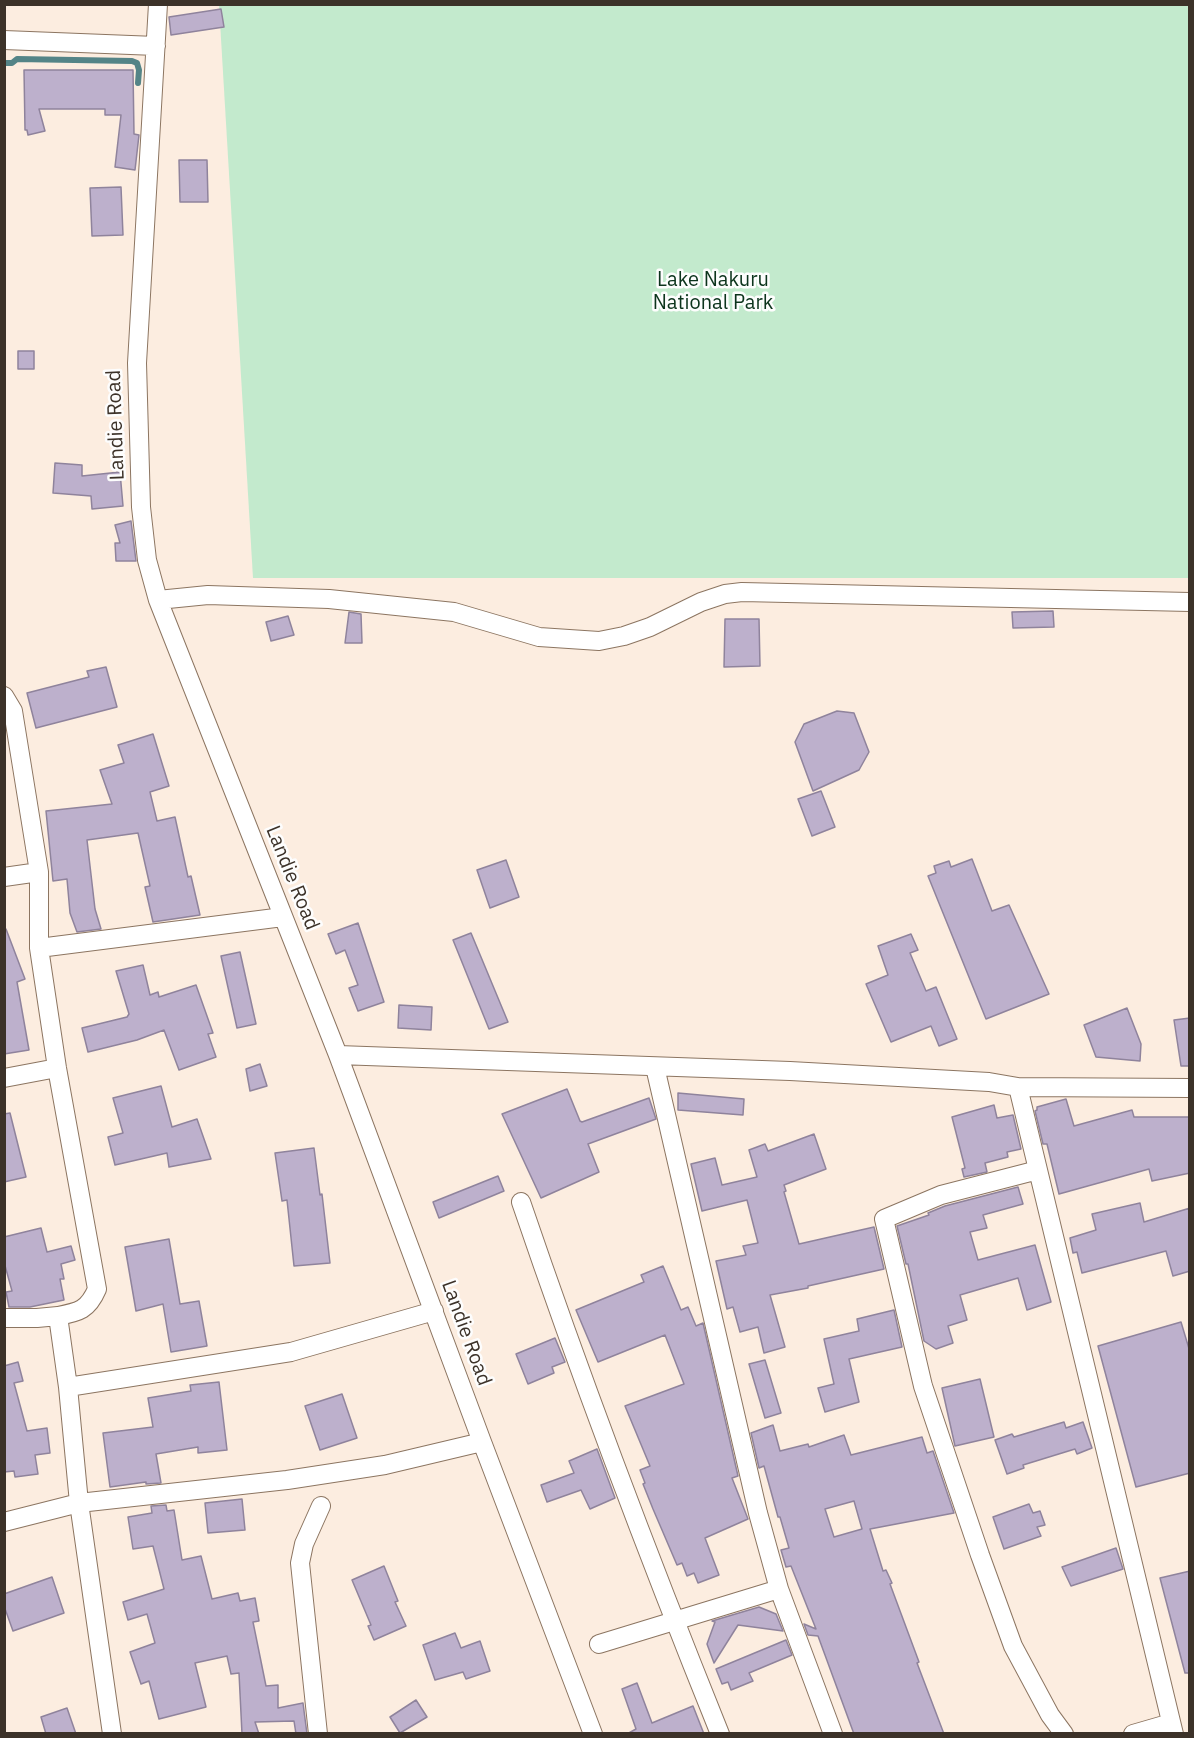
<!DOCTYPE html>
<html>
<head>
<meta charset="utf-8">
<style>
	body { margin:0 }
	#map { position:relative; width:1194px; height:1738px; overflow:hidden; background:#fcede0; font-family:"IBM Plex Sans",sans-serif }
	canvas { display:block }
	.frame { position:absolute; inset:0; border:6px solid #3c3229; pointer-events:none }
</style>
</head>
<body>
<div id="map">
<canvas width="1194" height="1738"></canvas>
<div class="frame"></div>
</div>
<script>
const context = document.querySelector('canvas').getContext('2d');
context.lineJoin = 'round';
function fillPath(path, color) {
  context.fillStyle = color;
  context.fill(path, 'evenodd');
}
function stroke(path, color, width, dash) {
  context.strokeStyle = color;
  context.lineWidth = width;
  context.lineCap = dash ? 'butt' : 'round';
  context.setLineDash(dash || []);
  context.stroke(path);
}
function drawText(font, color, halo, rows, align = 'center') {
  context.font = font + ' "IBM Plex Sans",sans-serif';
  context.lineWidth = 5;
  context.setLineDash([]);
  context.textBaseline = 'middle';
  context.strokeStyle = halo;
  context.fillStyle = color;
  for (const [text, x, y, turn = 0] of rows) {
    context.save();
    context.translate(x, y);
    context.rotate((+turn || 0) * Math.PI / 180);
    context.textAlign = isNaN(turn) ? turn : align;
    if (halo) context.strokeText(text, 0, 0);
    context.fillText(text, 0, 0);
    context.restore();
  }
}
fillPath(new Path2D(`
	M 219,5 L 1189,5 L 1189,578 L 253,578 Z`), '#c3eacd');
stroke(new Path2D(`
	M 4,63 L 12,63 L 17,59 L 132,61 L 137,63 L 139,70 L 138,83`), '#548487', 6);
const building = new Path2D(`
	M 221,9 L 224,27 L 171,35 L 169,17 Z
	M 24,70 L 133,70 L 134,134 L 139,135 L 135,170 L 115,167 L 121,115 L 105,115 L 105,109 L 39,109 L 45,131 L 28,135 L 27,130 L 25,130 Z
	M 179,160 L 207,160 L 208,202 L 180,202 Z
	M 121,187 L 123,235 L 92,236 L 90,188 Z
	M 18,351 L 34,351 L 34,369 L 18,369 Z
	M 55,463 L 82,465 L 82,476 L 120,472 L 123,506 L 92,509 L 91,496 L 53,493 Z
	M 131,521 L 136,561 L 116,561 L 115,543 L 120,543 L 115,525 Z
	M 1053,611 L 1054,627 L 1013,628 L 1012,612 Z
	M 349,612 L 361,614 L 362,643 L 345,643 Z
	M 288,616 L 294,635 L 271,641 L 266,622 Z
	M 725,619 L 759,619 L 760,666 L 724,667 Z
	M 106,667 L 117,707 L 36,728 L 27,693 L 89,677 L 87,671 Z
	M 837,711 L 854,713 L 869,752 L 859,770 L 813,791 L 795,742 L 804,724 Z
	M 153,734 L 169,786 L 150,792 L 157,821 L 175,817 L 188,877 L 191,876 L 200,915 L 153,922 L 145,887 L 150,886 L 138,833 L 87,840 L 95,909 L 101,929 L 77,932 L 70,913 L 67,879 L 53,881 L 46,811 L 112,804 L 100,770 L 124,763 L 118,745 Z
	M 821,791 L 835,827 L 812,836 L 798,799 Z
	M 972,859 L 992,911 L 1009,905 L 1049,994 L 986,1019 L 928,876 L 936,873 L 934,866 L 949,861 L 951,867 Z
	M 506,860 L 519,897 L 490,908 L 477,870 Z
	M 358,923 L 384,1002 L 358,1011 L 349,988 L 358,985 L 345,950 L 336,954 L 328,934 Z
	M 6,929 L 25,979 L 17,982 L 29,1050 L 4,1054 L 4,930 Z
	M 471,933 L 508,1022 L 489,1029 L 453,940 Z
	M 911,934 L 918,950 L 910,953 L 926,991 L 936,987 L 957,1039 L 939,1046 L 931,1026 L 891,1042 L 866,984 L 888,975 L 878,946 Z
	M 240,952 L 256,1024 L 237,1028 L 221,956 Z
	M 143,965 L 150,995 L 158,992 L 159,997 L 196,985 L 213,1033 L 208,1034 L 216,1057 L 179,1070 L 164,1030 L 137,1040 L 88,1052 L 82,1028 L 127,1017 L 129,1014 L 116,971 Z
	M 399,1005 L 432,1007 L 431,1030 L 398,1028 Z
	M 1127,1008 L 1141,1044 L 1140,1061 L 1096,1057 L 1084,1025 Z
	M 1190,1018 L 1190,1066 L 1181,1066 L 1174,1020 Z
	M 260,1064 L 267,1086 L 250,1091 L 246,1069 Z
	M 161,1086 L 172,1127 L 197,1119 L 211,1159 L 169,1167 L 167,1153 L 115,1165 L 108,1137 L 123,1133 L 113,1098 Z
	M 567,1089 L 580,1121 L 582,1122 L 649,1098 L 656,1119 L 588,1144 L 599,1172 L 541,1198 L 502,1114 Z
	M 678,1093 L 744,1099 L 743,1115 L 678,1110 Z
	M 1066,1099 L 1074,1126 L 1132,1110 L 1134,1117 L 1190,1117 L 1190,1173 L 1152,1181 L 1149,1169 L 1059,1194 L 1047,1144 L 1043,1144 L 1035,1111 L 1037,1110 L 1037,1107 Z
	M 994,1105 L 997,1118 L 1013,1115 L 1021,1149 L 1007,1152 L 1008,1157 L 985,1163 L 987,1172 L 964,1177 L 962,1169 L 965,1168 L 952,1117 Z
	M 10,1113 L 26,1177 L 4,1182 L 4,1114 Z
	M 814,1134 L 826,1169 L 784,1185 L 786,1191 L 784,1192 L 799,1244 L 874,1227 L 884,1269 L 808,1286 L 808,1288 L 770,1295 L 785,1347 L 764,1353 L 758,1327 L 740,1332 L 733,1307 L 727,1309 L 716,1261 L 746,1255 L 743,1246 L 758,1243 L 747,1200 L 702,1211 L 691,1164 L 715,1158 L 722,1185 L 757,1177 L 749,1150 L 765,1144 L 768,1151 Z
	M 314,1148 L 320,1195 L 322,1194 L 330,1263 L 294,1266 L 287,1200 L 282,1201 L 275,1153 Z
	M 498,1176 L 504,1191 L 439,1218 L 433,1202 Z
	M 1018,1187 L 1023,1204 L 983,1215 L 987,1228 L 970,1232 L 978,1260 L 1035,1245 L 1051,1302 L 1027,1310 L 1018,1278 L 960,1295 L 967,1320 L 948,1326 L 953,1343 L 936,1349 L 924,1341 L 908,1264 L 906,1264 L 897,1226 L 929,1215 L 928,1213 L 945,1206 Z
	M 1140,1203 L 1144,1222 L 1190,1208 L 1190,1271 L 1173,1276 L 1166,1251 L 1082,1273 L 1077,1252 L 1073,1253 L 1070,1238 L 1096,1230 L 1092,1214 Z
	M 41,1228 L 47,1252 L 71,1246 L 75,1260 L 61,1264 L 64,1279 L 60,1279 L 64,1300 L 30,1307 L 9,1307 L 6,1292 L 12,1291 L 4,1262 L 4,1237 Z
	M 169,1239 L 180,1304 L 199,1301 L 207,1346 L 171,1352 L 163,1304 L 136,1311 L 125,1247 Z
	M 663,1266 L 681,1310 L 688,1307 L 696,1326 L 703,1323 L 738,1476 L 732,1478 L 748,1519 L 705,1538 L 719,1575 L 698,1583 L 694,1573 L 687,1576 L 682,1563 L 677,1565 L 653,1509 L 643,1484 L 645,1483 L 640,1470 L 650,1466 L 625,1406 L 684,1384 L 665,1335 L 598,1362 L 576,1310 L 644,1282 L 641,1275 Z
	M 894,1310 L 902,1347 L 849,1359 L 859,1402 L 825,1412 L 818,1388 L 834,1384 L 824,1339 L 859,1331 L 857,1319 Z
	M 1181,1322 L 1190,1352 L 1190,1473 L 1136,1487 L 1098,1346 Z
	M 555,1338 L 565,1362 L 552,1367 L 554,1373 L 528,1384 L 516,1354 Z
	M 765,1360 L 781,1413 L 765,1418 L 749,1364 Z
	M 18,1362 L 23,1381 L 14,1383 L 27,1431 L 47,1428 L 50,1453 L 35,1455 L 38,1474 L 15,1477 L 14,1471 L 4,1472 L 4,1366 Z
	M 980,1379 L 994,1437 L 955,1446 L 942,1388 Z
	M 219,1382 L 227,1450 L 198,1453 L 198,1447 L 156,1454 L 161,1483 L 146,1484 L 146,1482 L 110,1487 L 103,1433 L 153,1427 L 148,1398 L 191,1391 L 190,1385 Z
	M 342,1394 L 357,1438 L 320,1450 L 305,1406 Z
	M 1064,1422 L 1066,1428 L 1083,1422 L 1092,1448 L 1077,1454 L 1075,1449 L 1023,1465 L 1024,1468 L 1007,1474 L 995,1440 L 1012,1434 L 1014,1437 Z
	M 773,1425 L 780,1451 L 808,1444 L 809,1447 L 844,1435 L 851,1455 L 922,1437 L 927,1453 L 933,1451 L 954,1513 L 870,1529 L 883,1571 L 886,1570 L 892,1583 L 890,1584 L 919,1662 L 917,1663 L 944,1734 L 854,1734 L 818,1636 L 808,1635 L 804,1624 L 816,1629 L 791,1566 L 786,1567 L 781,1550 L 789,1548 L 780,1517 L 778,1517 L 764,1466 L 759,1468 L 751,1433 ZM 854,1501 L 862,1529 L 834,1537 L 825,1509 Z
	M 597,1449 L 615,1498 L 590,1509 L 581,1490 L 547,1502 L 541,1485 L 574,1473 L 569,1461 Z
	M 242,1499 L 245,1530 L 208,1533 L 205,1503 Z
	M 1029,1504 L 1033,1513 L 1040,1511 L 1045,1525 L 1037,1527 L 1041,1536 L 1004,1549 L 993,1517 Z
	M 166,1505 L 167,1511 L 174,1510 L 182,1560 L 201,1556 L 212,1599 L 238,1593 L 240,1601 L 255,1598 L 259,1621 L 253,1622 L 266,1686 L 278,1685 L 278,1708 L 303,1703 L 307,1734 L 296,1734 L 294,1721 L 255,1722 L 259,1734 L 242,1734 L 239,1673 L 231,1674 L 227,1656 L 195,1663 L 206,1707 L 159,1719 L 149,1681 L 141,1684 L 130,1652 L 155,1643 L 147,1614 L 128,1620 L 123,1602 L 164,1589 L 153,1546 L 133,1549 L 128,1517 L 152,1513 L 151,1506 Z
	M 1116,1548 L 1123,1569 L 1071,1586 L 1062,1567 Z
	M 384,1566 L 398,1601 L 395,1602 L 406,1626 L 374,1640 L 368,1626 L 371,1625 L 352,1580 Z
	M 1190,1571 L 1190,1673 L 1185,1673 L 1160,1578 Z
	M 52,1577 L 64,1613 L 13,1631 L 4,1606 L 4,1594 Z
	M 759,1607 L 776,1614 L 783,1631 L 738,1625 L 714,1663 L 707,1644 L 715,1622 L 712,1621 Z
	M 455,1633 L 461,1648 L 480,1641 L 490,1671 L 466,1679 L 463,1672 L 435,1680 L 423,1645 Z
	M 786,1640 L 792,1655 L 749,1673 L 753,1681 L 731,1690 L 728,1682 L 722,1684 L 716,1669 Z
	M 637,1683 L 652,1723 L 693,1706 L 704,1734 L 627,1734 L 636,1729 L 622,1689 Z
	M 416,1700 L 427,1717 L 400,1733 L 390,1717 Z
	M 67,1708 L 76,1734 L 46,1734 L 41,1717 Z`);
fillPath(building, '#bdb0cc');
stroke(building, '#8f839c', 1.5);
const minor = new Path2D(`
	M 158,4 L 137,363 L 141,507 L 147,560 L 158,600 L 338,1055 L 482,1442 L 593,1734
	M 4,40 L 156,46
	M 158,600 L 208,595 L 329,599 L 454,612 L 539,637 L 599,641 L 624,636 L 650,627 L 701,602 L 725,594 L 742,592 L 1190,602
	M 4,696 L 13,711 L 39,872 L 39,948 L 57,1068 L 97,1289 C 88,1310 79,1312 58,1316
	M 4,877 L 39,872
	M 39,948 L 283,917
	M 338,1055 L 790,1071 L 989,1082 L 1018,1087 L 1174,1734
	M 655,1067 L 758,1513 L 779,1589 L 833,1734
	M 4,1078 L 57,1068
	M 1018,1087 L 1190,1088
	M 1038,1170 L 941,1195 L 884,1219 L 923,1386 L 980,1555 L 1013,1646 L 1050,1715 L 1064,1734
	M 521,1202 C 582,1381 649,1558 720,1734
	M 4,1318 L 37,1318 L 58,1316 L 68,1387 L 79,1503 L 112,1734
	M 68,1387 L 291,1352 L 434,1311
	M 4,1522 L 79,1503 L 287,1480 L 385,1465 L 482,1442
	M 599,1644 L 779,1589
	M 318,1734 L 300,1563 L 304,1544 L 321,1506
	M 1133,1734 L 1171,1723`);
stroke(minor, '#8c7561', 20);
stroke(minor, '#fff', 18);
drawText('20px', '#0c341c', '#fdfdfd', [
	["Lake Nakuru",713,280],
	["National Park",713,303]
]);
drawText('20px', '#3c3229', '#fdfdfd', [
	["Landie Road",116,425,-92],
	["Landie Road",292,878,68],
	["Landie Road",466,1333,70]
]);
</script>
</body>
</html>
